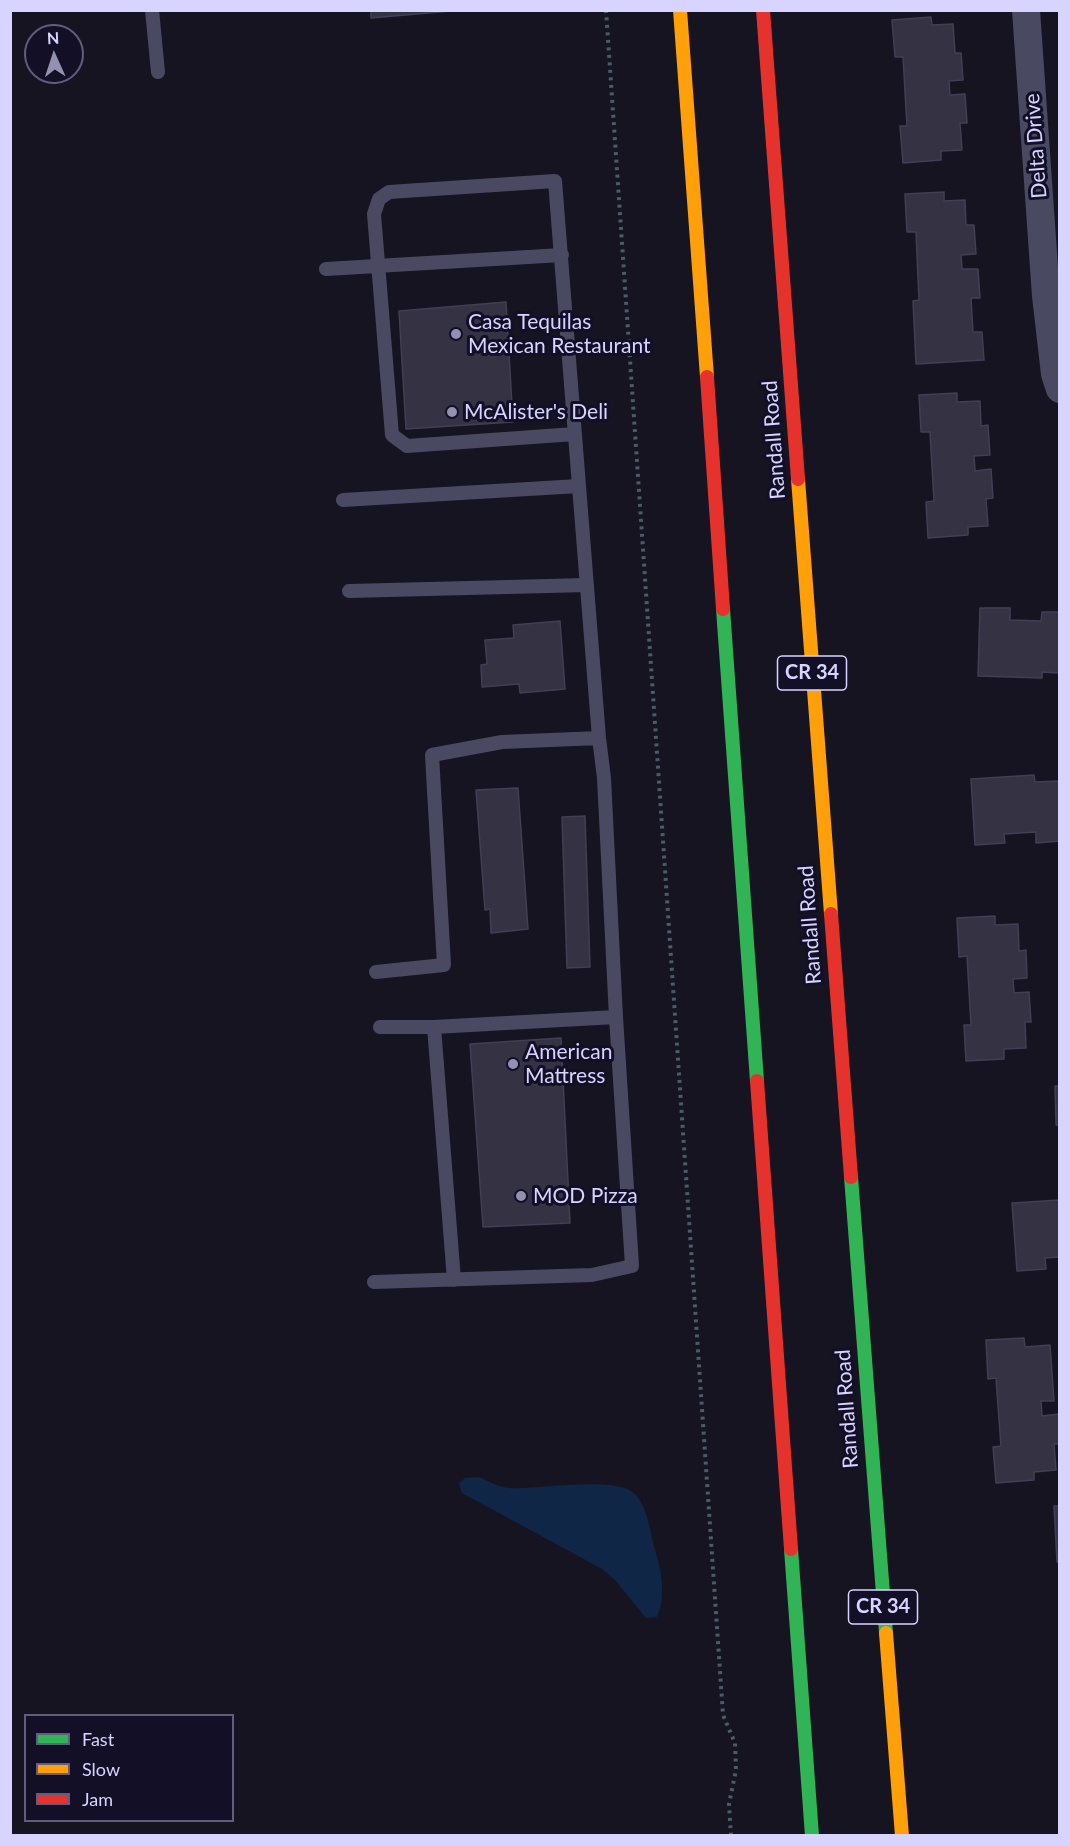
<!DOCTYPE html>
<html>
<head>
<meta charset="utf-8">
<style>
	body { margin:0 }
	#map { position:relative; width:1070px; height:1846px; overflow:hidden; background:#161421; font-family:Lato,sans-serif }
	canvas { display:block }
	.frame { position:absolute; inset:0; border:12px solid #d7d4ff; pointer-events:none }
	.legend { position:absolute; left:24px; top:1714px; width:210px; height:108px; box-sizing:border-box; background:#120f26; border:2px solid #615e7d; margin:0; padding:8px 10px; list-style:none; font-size:18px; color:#d7d4ff }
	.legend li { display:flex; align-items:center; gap:12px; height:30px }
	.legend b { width:30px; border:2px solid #615e7d }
	.north { position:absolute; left:24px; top:24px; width:60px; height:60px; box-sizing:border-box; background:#120f26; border:2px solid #615e7d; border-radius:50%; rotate:357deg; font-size:16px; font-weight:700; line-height:24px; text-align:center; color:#d7d4ff }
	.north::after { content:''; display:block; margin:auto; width:21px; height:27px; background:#9391b1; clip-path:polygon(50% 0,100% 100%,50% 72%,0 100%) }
</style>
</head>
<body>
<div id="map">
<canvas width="1070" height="1846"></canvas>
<div class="frame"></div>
<ul class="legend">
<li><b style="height:8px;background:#30b455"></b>Fast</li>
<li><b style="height:8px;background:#ff9f0a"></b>Slow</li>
<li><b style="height:8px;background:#e5322d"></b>Jam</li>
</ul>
<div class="north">N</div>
</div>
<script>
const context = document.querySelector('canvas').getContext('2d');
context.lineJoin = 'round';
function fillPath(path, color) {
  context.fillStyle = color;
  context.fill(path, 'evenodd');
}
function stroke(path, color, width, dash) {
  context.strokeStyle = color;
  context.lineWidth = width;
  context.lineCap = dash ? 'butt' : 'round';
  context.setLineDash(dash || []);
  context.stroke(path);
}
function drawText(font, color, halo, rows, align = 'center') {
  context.font = font + ' Lato,sans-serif';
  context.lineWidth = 6;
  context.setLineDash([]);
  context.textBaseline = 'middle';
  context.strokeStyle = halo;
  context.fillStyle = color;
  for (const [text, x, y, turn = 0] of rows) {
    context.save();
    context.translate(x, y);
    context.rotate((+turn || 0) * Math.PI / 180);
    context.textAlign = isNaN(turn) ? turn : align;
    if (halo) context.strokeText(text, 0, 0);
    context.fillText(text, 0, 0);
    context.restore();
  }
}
fillPath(new Path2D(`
	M 479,1477 C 488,1481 499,1487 509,1488 C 536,1490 617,1475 635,1494 C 647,1506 650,1530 654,1546 C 661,1570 667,1594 657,1617 L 646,1618 L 615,1580 L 602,1569 L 462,1493 L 459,1483 L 465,1478 Z`), '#0f2647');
const building = new Path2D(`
	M 371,10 L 463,10 L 371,18 Z
	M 931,17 L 932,25 L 953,24 L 955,53 L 961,53 L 963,80 L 949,81 L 950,95 L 965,94 L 967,123 L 960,123 L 962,150 L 941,151 L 941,160 L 903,163 L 900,126 L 907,126 L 903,57 L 895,57 L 892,20 Z
	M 944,192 L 944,201 L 965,200 L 966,225 L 974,225 L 976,254 L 961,255 L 962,269 L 978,269 L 980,298 L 971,298 L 973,332 L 982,332 L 984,360 L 916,364 L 913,301 L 919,300 L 916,232 L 907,232 L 905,194 Z
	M 506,302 L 513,422 L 406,429 L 399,311 Z
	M 957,393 L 957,402 L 980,401 L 981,426 L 988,425 L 990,455 L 974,456 L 975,471 L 991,469 L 993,498 L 986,499 L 988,526 L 968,527 L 968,535 L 928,538 L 926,502 L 934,501 L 930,432 L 921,432 L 919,395 Z
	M 980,608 L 1010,608 L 1010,620 L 1041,621 L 1042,612 L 1060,612 L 1060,673 L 1042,672 L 1042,678 L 978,676 Z
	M 560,621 L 565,689 L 520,693 L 519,684 L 482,687 L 481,665 L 487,664 L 485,640 L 514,638 L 513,625 Z
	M 1034,775 L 1035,782 L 1060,781 L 1060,841 L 1036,843 L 1036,832 L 1004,834 L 1005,843 L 975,845 L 971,779 Z
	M 518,788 L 528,929 L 491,933 L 490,909 L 485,910 L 476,790 Z
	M 585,816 L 590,967 L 567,968 L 562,817 Z
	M 995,916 L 995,925 L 1018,924 L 1019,951 L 1026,950 L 1027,978 L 1013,979 L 1014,993 L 1029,992 L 1031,1022 L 1025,1022 L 1026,1048 L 1004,1049 L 1004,1059 L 966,1061 L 964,1025 L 971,1025 L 967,956 L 959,957 L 957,918 Z
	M 561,1038 L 570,1223 L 483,1227 L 470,1044 Z
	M 1055,1086 L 1060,1086 L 1060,1125 L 1056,1125 Z
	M 1060,1200 L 1060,1257 L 1045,1258 L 1046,1269 L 1017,1271 L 1012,1203 Z
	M 1024,1338 L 1025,1347 L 1050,1345 L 1054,1401 L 1041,1401 L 1042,1416 L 1059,1414 L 1060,1444 L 1054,1444 L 1056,1470 L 1034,1472 L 1034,1480 L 996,1483 L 993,1447 L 1001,1446 L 996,1378 L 988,1379 L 986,1340 Z
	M 1054,1506 L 1060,1506 L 1060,1562 L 1057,1562 Z`);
fillPath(building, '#343243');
stroke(building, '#423f54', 1.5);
stroke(new Path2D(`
	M 606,10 L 723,1715 L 735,1743 L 736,1770 L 729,1804 L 731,1836`), '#4b5b68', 4, [3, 4.5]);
stroke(new Path2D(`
	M 152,10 L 158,72
	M 326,269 L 562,255
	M 343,500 L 579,486 L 555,181 L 389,192 L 379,199 L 374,214 L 392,435 L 407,446 L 575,434
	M 349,591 L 587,585
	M 376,972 L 444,965 L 432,755 L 502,742 L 599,738
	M 380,1027 L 434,1027 L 454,1280
	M 434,1027 L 616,1017
	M 374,1282 L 592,1275 L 632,1266 L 616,1017 L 604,778 L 599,738 L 579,486`), '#494a62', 14);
stroke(new Path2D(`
	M 1026,10 L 1046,296 L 1055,374 L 1060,389`), '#494a62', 28);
stroke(new Path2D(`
	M 723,609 L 757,1081
	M 851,1177 L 886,1633
	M 791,1549 L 812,1836`), '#30b455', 14);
stroke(new Path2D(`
	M 680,10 L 707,377
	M 798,479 L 831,914
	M 886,1633 L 902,1836`), '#ff9f0a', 14);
stroke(new Path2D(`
	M 763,10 L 798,479
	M 707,377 L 723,609
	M 831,914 L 851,1177
	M 757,1081 L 791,1549`), '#e5322d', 14);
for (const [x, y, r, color] of [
	[456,334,6,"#9391b1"],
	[452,412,6,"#9391b1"],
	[513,1064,6,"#9391b1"],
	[521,1196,6,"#9391b1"]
]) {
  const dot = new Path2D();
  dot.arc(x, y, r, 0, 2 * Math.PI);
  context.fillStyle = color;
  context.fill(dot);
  stroke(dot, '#120f26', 2);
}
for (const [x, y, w] of [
	[812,673,69],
	[883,1607,69]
]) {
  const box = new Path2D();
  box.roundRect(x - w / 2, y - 17, w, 34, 4.5);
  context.fillStyle = '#120f26';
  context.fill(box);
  stroke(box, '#d7d4ff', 1.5);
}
drawText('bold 20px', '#d7d4ff', null, [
	["CR 34",812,673],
	["CR 34",883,1607]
]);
drawText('21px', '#d7d4ff', '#120f26', [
	["Delta Drive",1036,146,-94],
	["Randall Road",774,440,-94],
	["Randall Road",810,925,-94],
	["Randall Road",847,1409,-94]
]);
drawText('21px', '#d7d4ff', '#120f26', [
	["Casa Tequilas",468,322],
	["Mexican Restaurant",468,346],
	["McAlister's Deli",464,412],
	["American",525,1052],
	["Mattress",525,1076],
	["MOD Pizza",533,1196]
], 'left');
</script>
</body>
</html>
